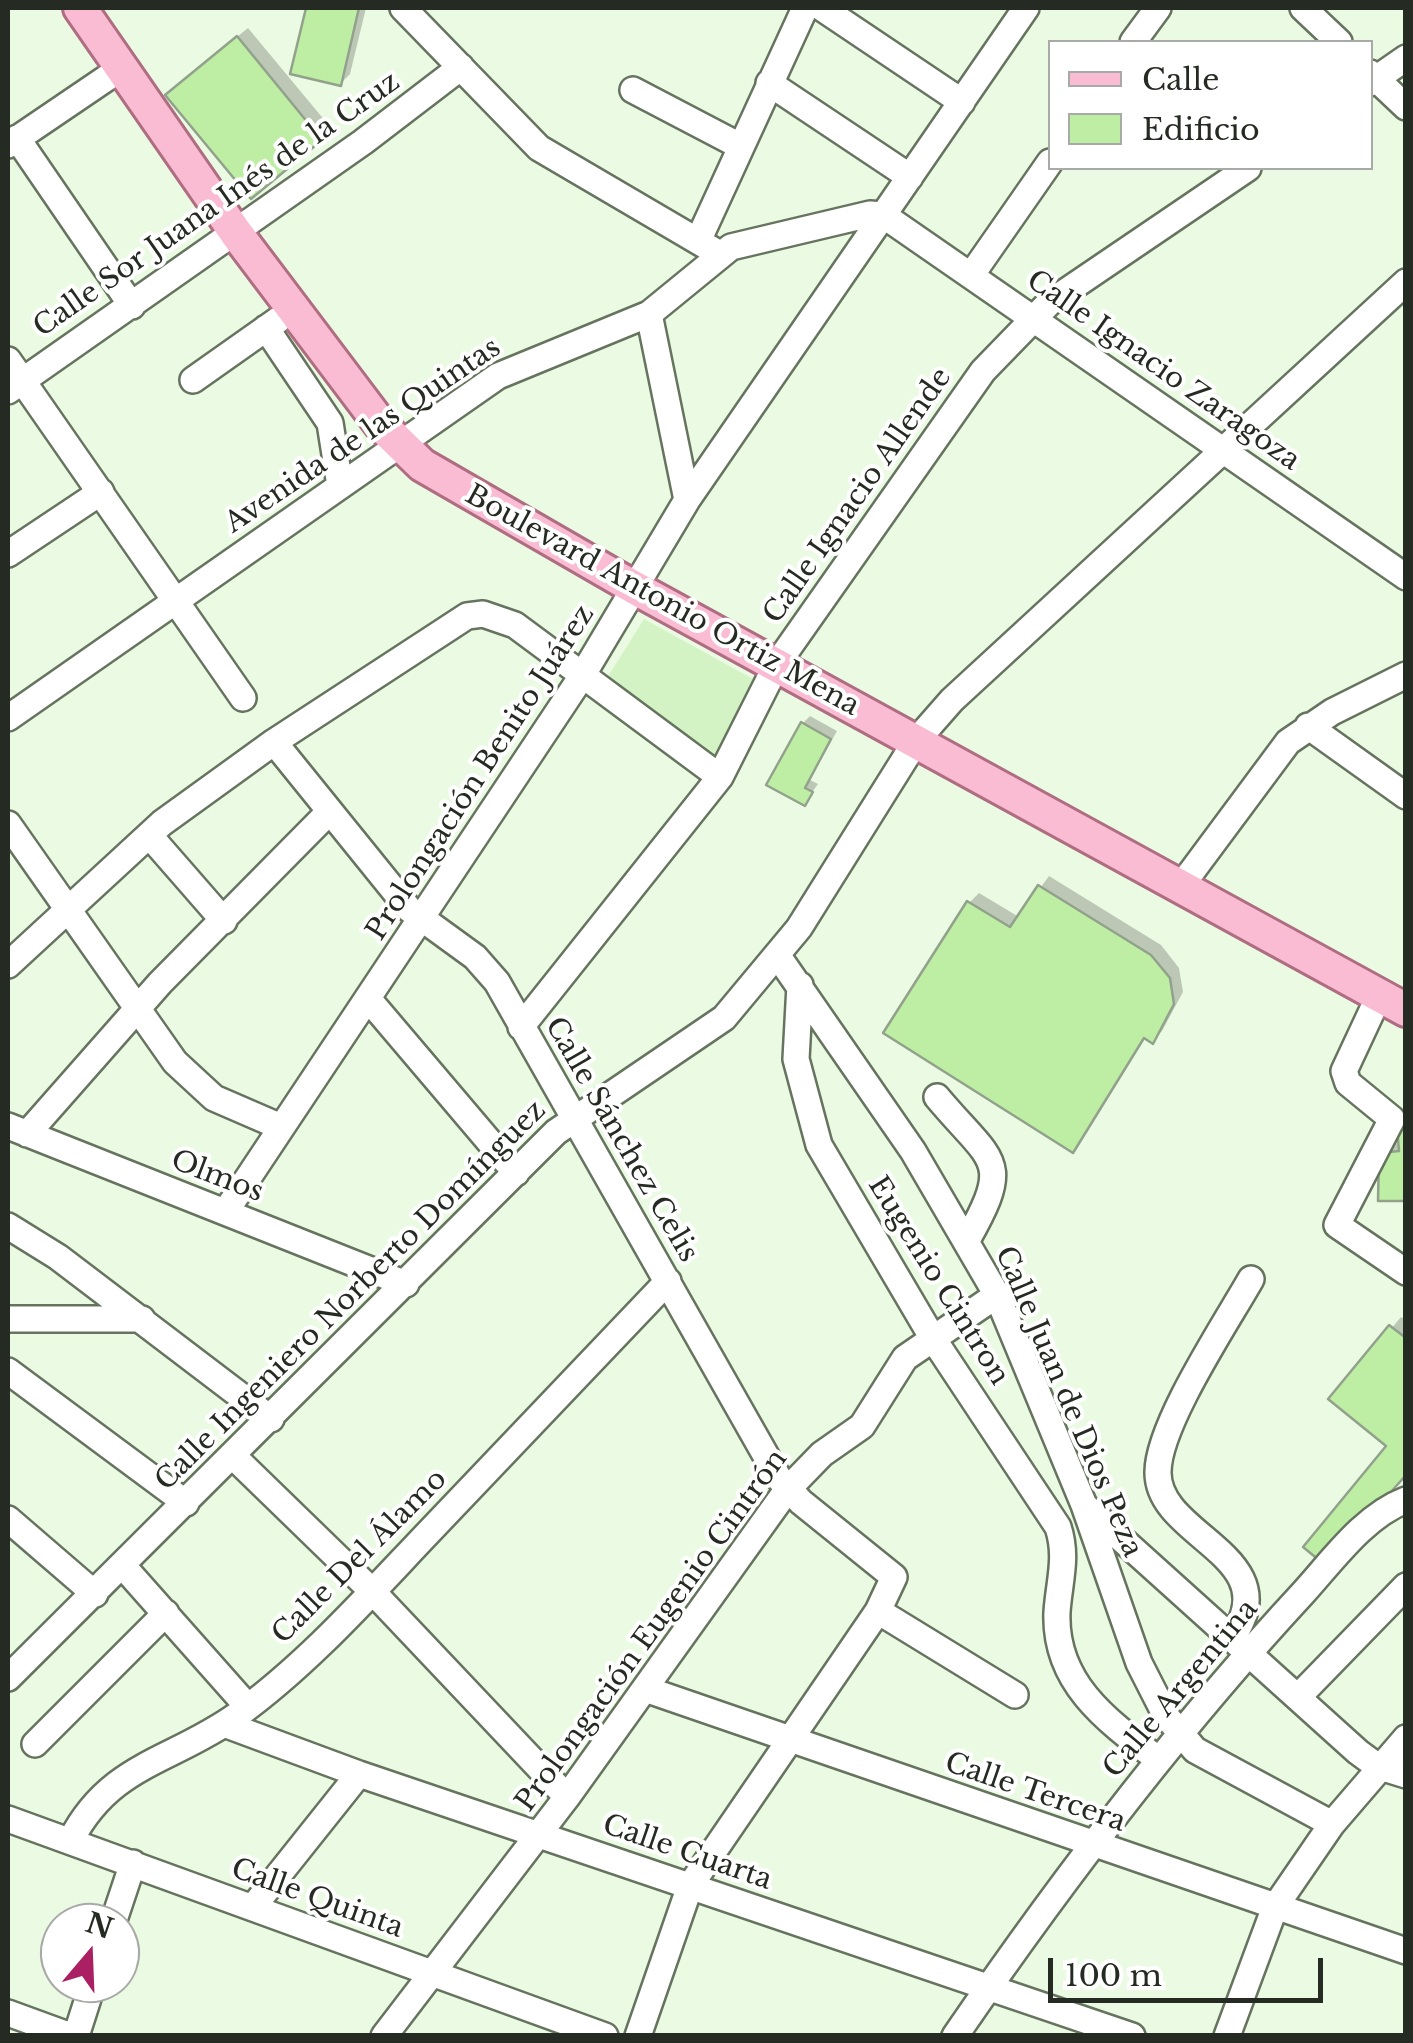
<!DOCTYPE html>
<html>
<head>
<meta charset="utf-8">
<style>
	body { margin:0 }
	#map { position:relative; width:1413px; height:2043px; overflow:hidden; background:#ebfbe3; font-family:"Libre Baskerville",serif }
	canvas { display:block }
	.frame { position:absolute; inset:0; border:10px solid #252b22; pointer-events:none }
	.legend { position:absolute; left:1048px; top:40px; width:325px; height:130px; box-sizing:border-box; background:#fff; border:2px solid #a8aaa7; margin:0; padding:12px 18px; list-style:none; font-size:30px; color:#252b22 }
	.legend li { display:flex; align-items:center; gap:20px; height:50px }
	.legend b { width:50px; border:2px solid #a8aaa7 }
	.north { position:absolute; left:40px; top:1903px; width:100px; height:100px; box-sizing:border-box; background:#fff; border:2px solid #a8aaa7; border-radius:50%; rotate:19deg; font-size:28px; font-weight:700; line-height:40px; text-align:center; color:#252b22 }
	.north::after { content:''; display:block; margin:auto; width:35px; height:45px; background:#ab2062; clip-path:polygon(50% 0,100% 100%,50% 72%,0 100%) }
	.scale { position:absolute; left:1048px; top:1958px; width:275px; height:45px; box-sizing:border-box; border:5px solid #252b22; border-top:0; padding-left:12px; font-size:30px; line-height:35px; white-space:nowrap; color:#252b22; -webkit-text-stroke:8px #fff; paint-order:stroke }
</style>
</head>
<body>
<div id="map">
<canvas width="1413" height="2043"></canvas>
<div class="frame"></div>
<ul class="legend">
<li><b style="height:12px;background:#fabcd2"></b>Calle</li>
<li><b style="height:28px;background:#beeda4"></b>Edificio</li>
</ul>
<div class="north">N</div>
<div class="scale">100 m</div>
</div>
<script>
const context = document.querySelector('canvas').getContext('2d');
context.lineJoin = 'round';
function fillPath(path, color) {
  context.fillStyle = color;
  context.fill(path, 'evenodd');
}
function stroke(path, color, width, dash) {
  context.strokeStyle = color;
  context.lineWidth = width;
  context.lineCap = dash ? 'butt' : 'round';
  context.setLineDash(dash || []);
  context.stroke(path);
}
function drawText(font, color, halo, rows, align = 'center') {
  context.font = font + ' "Libre Baskerville",serif';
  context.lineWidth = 8;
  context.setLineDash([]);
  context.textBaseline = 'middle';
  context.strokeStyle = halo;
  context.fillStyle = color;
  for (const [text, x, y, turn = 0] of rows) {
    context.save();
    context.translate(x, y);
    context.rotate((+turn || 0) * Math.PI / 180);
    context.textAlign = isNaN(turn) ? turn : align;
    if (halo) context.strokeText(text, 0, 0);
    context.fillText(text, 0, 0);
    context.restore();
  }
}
fillPath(new Path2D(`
	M 644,619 L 753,679 L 714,761 L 607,678 Z`), '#d4f3c4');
fillPath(new Path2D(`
	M 309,8 L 366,8 L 350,74 L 340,84 L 293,72 Z
	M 248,28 L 331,128 L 251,196 L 178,85 Z
	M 810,716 L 837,731 L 810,780 L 818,784 L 804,803 L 803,723 Z
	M 1049,876 L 1161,945 L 1179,968 L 1183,992 L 1162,1031 L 1153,1040 L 1146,1037 L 1073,1150 L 969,903 L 979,893 L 1019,917 Z
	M 1406,1123 L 1406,1198 L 1381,1154 L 1391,1144 L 1401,1143 L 1400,1129 Z
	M 1401,1317 L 1406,1320 L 1406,1473 L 1389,1446 L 1332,1399 Z`), '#0003');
const building = new Path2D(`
	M 306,8 L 359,8 L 341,86 L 290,74 Z
	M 237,36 L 322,140 L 251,199 L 165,95 Z
	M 801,722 L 831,739 L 805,788 L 813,792 L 805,806 L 766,785 Z
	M 1038,885 L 1151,955 L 1170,978 L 1174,1004 L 1153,1044 L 1144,1038 L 1073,1153 L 883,1033 L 967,901 L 1010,927 Z
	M 1397,1128 L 1406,1128 L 1406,1201 L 1378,1201 L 1379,1153 L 1399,1151 Z
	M 1389,1325 L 1406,1338 L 1406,1475 L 1345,1544 L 1320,1561 L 1303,1547 L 1386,1446 L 1328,1399 Z`);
fillPath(building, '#beeda4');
stroke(building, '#92a18b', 2.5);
const minor = new Path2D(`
	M 403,8 L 539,148 L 718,253
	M 822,8 L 962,102
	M 1303,8 L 1339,42
	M 1133,42 L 1158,8
	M 1370,73 L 1406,107
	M 769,83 L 910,177
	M 1370,83 L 1406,58
	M 633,90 L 740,146
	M 17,138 L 132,306
	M 8,145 L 120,69
	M 698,241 L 805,8
	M 972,274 L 1050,162
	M 649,314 L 687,500
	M 266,328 L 330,423 L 340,486
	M 8,360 L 243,698
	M 193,380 L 278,320
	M 8,391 L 363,142 L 461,67
	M 8,554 L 101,492
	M 8,718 L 498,376 L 649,314 L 731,247 L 870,214 L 883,215 L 1406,577
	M 1308,726 L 1406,796
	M 274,742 L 409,909 L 475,957 L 497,982 L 778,1477 L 801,1502 L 894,1577 L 878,1611 L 690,1886 L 638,2036
	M 8,824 L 175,1062 L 214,1098 L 281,1127
	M 149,835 L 224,921
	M 1181,886 L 1288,742 L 1332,712 L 1406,675
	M 778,956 L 913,1151 L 997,1295 L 1084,1505 L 1139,1663 L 1166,1716 L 1195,1750 L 1332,1824
	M 8,965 L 162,823 L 274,742 L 467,616 L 483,614 L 515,625 L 720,777
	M 800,985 L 796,1059 L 819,1145 L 932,1337 L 1058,1527 C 1068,1557 1059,1582 1057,1612 C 1054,1683 1107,1721 1159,1760
	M 1379,996 L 1344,1071 L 1348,1083 L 1392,1119 L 1337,1225 L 1406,1272
	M 370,1001 L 516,1173
	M 521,1027 L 720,777 L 777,664 L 983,371 L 1049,303 L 1248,168
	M 937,1097 C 992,1163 1014,1158 967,1240
	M 8,1126 L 406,1284
	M 27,1134 L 160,983 L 329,812
	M 226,1211 L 582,676 L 687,500 L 1026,8
	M 8,1226 L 58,1257 L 271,1419
	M 8,1319 L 142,1319
	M 8,1371 L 186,1503
	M 233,1456 L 372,1591 L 567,1797
	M 1086,1507 L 1358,1752 L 1377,1766 L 1406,1775
	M 8,1519 L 95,1594
	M 123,1566 L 248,1707
	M 878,1611 L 1015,1695
	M 1233,1636 C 1287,1555 1157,1537 1158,1472 C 1158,1425 1226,1323 1251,1279
	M 8,1678 L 556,1132 L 724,1018 L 799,928 L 916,741 L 952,700 L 1406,282
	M 645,1689 L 1406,1951
	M 1298,1697 L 1406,1586
	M 224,1724 L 359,1774 L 1132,2036
	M 35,1744 L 166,1613
	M 8,1819 L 605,2036
	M 71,1840 C 110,1764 171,1762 236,1716 C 307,1665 368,1596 428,1533 C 508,1449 588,1365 668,1281
	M 253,1907 L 359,1774
	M 113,1923 L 133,1863
	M 8,2013 L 71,2036
	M 76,2036 L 93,1983
	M 384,2036 L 567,1797 L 787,1490 L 822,1454 L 862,1426 L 905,1358 L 997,1295
	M 955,2036 C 1062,1880 1176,1730 1304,1592 C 1333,1560 1364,1516 1406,1500
	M 1227,2036 L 1275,1907 L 1332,1824 L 1406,1738`);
const major = new Path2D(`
	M 80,8 L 236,233 L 381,425 L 422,465 L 635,588 L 1406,1010`);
stroke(minor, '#66745f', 30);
stroke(major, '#ae6d81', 38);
stroke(minor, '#fff', 25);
stroke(major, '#fabcd2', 32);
drawText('28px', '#252b22', '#fff', [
	["Calle Sor Juana Inés de la Cruz",217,205,-35],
	["Calle Ignacio Zaragoza",1163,371,35],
	["Avenida de las Quintas",363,436,-34],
	["Calle Ignacio Allende",858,496,-55],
	["Boulevard Antonio Ortiz Mena",662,601,29],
	["Prolongación Benito Juárez",481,773,-57],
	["Calle Sánchez Celis",621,1140,60],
	["Olmos",217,1177,21],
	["Eugenio Cintron",938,1281,58],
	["Calle Ingeniero Norberto Domínguez",351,1296,-45],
	["Calle Juan de Dios Peza",1068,1402,67],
	["Calle Del Álamo",360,1557,-45],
	["Prolongación Eugenio Cintrón",652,1631,-54],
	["Calle Argentina",1181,1689,-50],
	["Calle Tercera",1035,1793,19],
	["Calle Cuarta",687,1853,19],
	["Calle Quinta",317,1899,20]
]);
</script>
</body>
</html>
